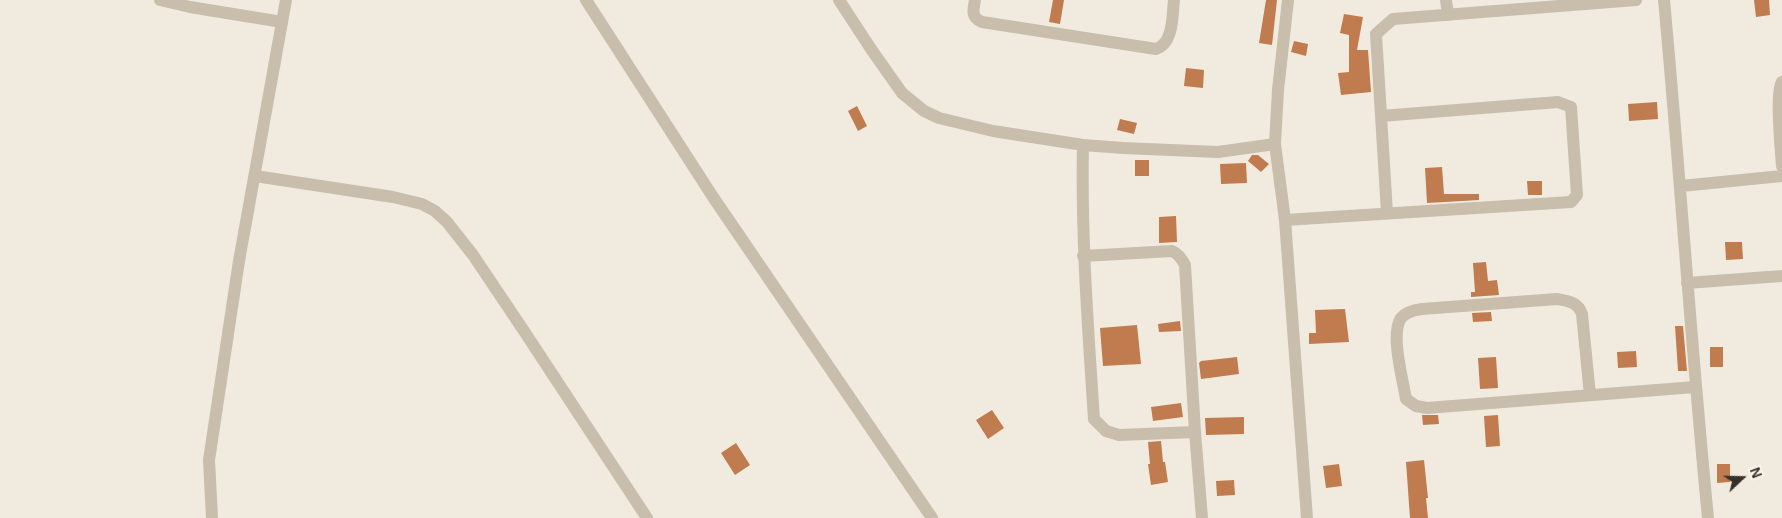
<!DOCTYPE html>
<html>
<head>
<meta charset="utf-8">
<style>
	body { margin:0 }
	#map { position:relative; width:1782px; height:518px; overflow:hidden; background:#f1ebdf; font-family:Helvetica,sans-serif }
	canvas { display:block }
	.north { position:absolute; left:1717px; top:453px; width:50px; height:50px; -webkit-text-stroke:4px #f9f5eb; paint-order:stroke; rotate:69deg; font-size:14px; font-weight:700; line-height:20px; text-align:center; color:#37302a }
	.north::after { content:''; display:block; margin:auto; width:18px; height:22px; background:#37302a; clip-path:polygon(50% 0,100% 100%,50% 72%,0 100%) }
</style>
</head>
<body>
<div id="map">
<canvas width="1782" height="518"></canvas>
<div class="north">N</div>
</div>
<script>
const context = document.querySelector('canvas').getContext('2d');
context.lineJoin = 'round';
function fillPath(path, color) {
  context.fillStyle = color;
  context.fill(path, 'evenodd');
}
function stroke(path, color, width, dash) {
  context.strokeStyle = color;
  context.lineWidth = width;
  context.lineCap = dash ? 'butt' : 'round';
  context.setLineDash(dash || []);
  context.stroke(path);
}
fillPath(new Path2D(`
	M 1053,0 L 1064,0 L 1060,24 L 1049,22 Z
	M 1266,0 L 1277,0 L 1272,45 L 1259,43 Z
	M 1754,0 L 1769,0 L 1770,15 L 1756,17 Z
	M 1344,14 L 1363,17 L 1357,50 L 1368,50 L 1371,92 L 1341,95 L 1338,73 L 1349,72 L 1349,35 L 1340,33 Z
	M 1294,41 L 1308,44 L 1306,56 L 1291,52 Z
	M 1186,68 L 1204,70 L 1203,88 L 1184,86 Z
	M 1657,102 L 1658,119 L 1629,121 L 1628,104 Z
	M 857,106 L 867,126 L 858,131 L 848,111 Z
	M 1120,119 L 1137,123 L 1134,134 L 1117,130 Z
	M 1252,155 L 1258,155 L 1269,164 L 1261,172 L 1248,161 Z
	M 1135,160 L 1149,160 L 1149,176 L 1135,176 Z
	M 1246,163 L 1247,183 L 1221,184 L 1220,164 Z
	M 1442,167 L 1444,194 L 1479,194 L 1479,200 L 1427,203 L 1425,168 Z
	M 1527,181 L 1542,181 L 1542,195 L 1528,195 Z
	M 1176,216 L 1177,242 L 1159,243 L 1159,217 Z
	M 1725,242 L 1742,242 L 1743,259 L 1726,260 Z
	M 1486,262 L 1488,281 L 1497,280 L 1499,295 L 1471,297 L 1471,292 L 1475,292 L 1473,263 Z
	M 1345,309 L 1349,342 L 1309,344 L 1309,333 L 1316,333 L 1315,310 Z
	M 1491,312 L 1492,321 L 1473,322 L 1472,313 Z
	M 1180,321 L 1181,331 L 1159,332 L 1158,324 Z
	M 1137,325 L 1141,364 L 1103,366 L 1100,328 Z
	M 1675,326 L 1683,326 L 1687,371 L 1678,371 Z
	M 1710,347 L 1723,347 L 1723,367 L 1710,367 Z
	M 1636,351 L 1637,367 L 1618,368 L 1617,352 Z
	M 1237,357 L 1239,374 L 1201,379 L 1199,363 L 1201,361 Z
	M 1496,357 L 1498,388 L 1480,389 L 1478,358 Z
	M 1181,403 L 1183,417 L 1153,421 L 1151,407 Z
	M 992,410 L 1004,428 L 988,439 L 976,420 Z
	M 1422,415 L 1438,415 L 1439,424 L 1423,425 Z
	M 1498,415 L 1500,446 L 1486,447 L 1484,416 Z
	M 1244,417 L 1244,434 L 1206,435 L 1205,418 Z
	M 1161,441 L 1163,462 L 1165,462 L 1168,482 L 1151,485 L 1148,464 L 1150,464 L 1148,442 Z
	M 736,443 L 750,465 L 735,475 L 721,453 Z
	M 1424,460 L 1428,498 L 1426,498 L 1428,518 L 1410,518 L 1406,462 Z
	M 1339,464 L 1342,486 L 1326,488 L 1323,466 Z
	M 1717,464 L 1730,464 L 1730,482 L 1717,483 Z
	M 1234,480 L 1235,495 L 1217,496 L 1216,481 Z`), '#c07b4f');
stroke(new Path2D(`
	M 160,0 L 190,7 L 282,22
	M 586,0 L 713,197 L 932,518
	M 839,0 L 871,49 L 902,93 L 924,111 L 939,118 L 993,131 L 1083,145 L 1123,148 L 1218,152 L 1275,144
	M 975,0 C 973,11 971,17 982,22 L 1156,49 C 1174,43 1172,16 1174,0
	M 1288,0 L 1278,90 L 1275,144 L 1285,220 L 1307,518
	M 1446,0 L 1448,15
	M 1664,0 C 1680,173 1691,345 1708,518
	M 1782,82 C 1775,91 1781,151 1782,166
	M 1083,145 C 1081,236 1088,328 1094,419 L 1106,431 L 1119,435 L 1195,432 L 1202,518
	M 255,176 L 393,197 L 422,204 L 435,211 L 447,222 L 473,255 L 524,331 L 647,518
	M 1681,186 L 1782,176
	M 1387,213 L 1376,34 L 1393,19 L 1636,0
	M 1285,220 L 1571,202 L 1577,195 L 1571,107 L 1558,102 L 1381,116
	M 1083,256 L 1172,251 C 1179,254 1182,259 1185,265 L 1195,432
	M 1687,283 L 1782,276
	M 1590,395 L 1582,314 C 1578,302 1568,301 1557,299 L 1422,309 C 1414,310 1406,312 1401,318 C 1390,334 1403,380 1406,399 L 1416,406 L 1427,408 L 1695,387`), '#c9bdab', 12);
stroke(new Path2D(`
	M 212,518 L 209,460 L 239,261 L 286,0`), '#c9bdab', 12);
</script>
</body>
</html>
